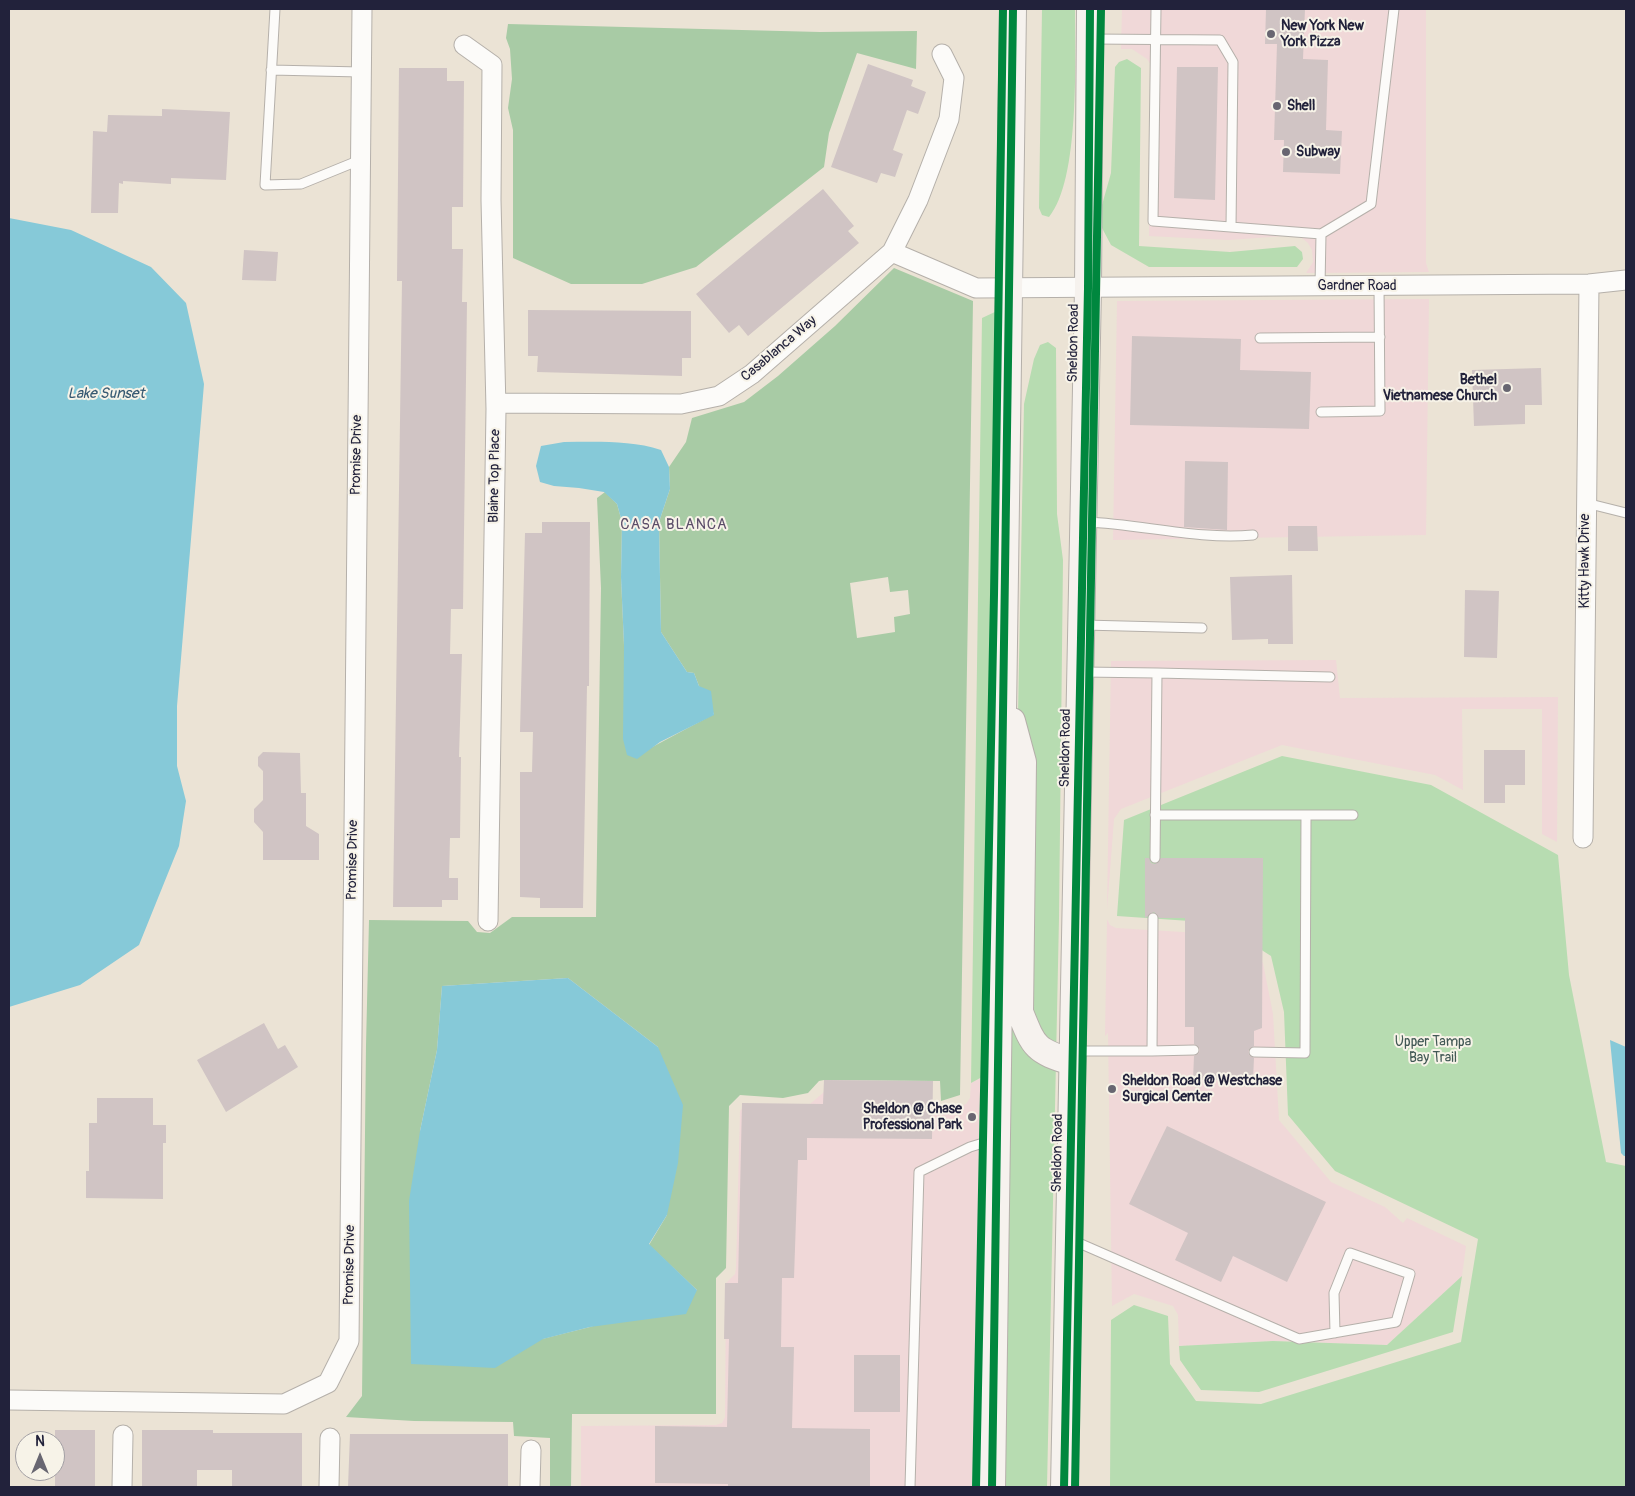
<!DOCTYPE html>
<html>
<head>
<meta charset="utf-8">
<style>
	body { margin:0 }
	#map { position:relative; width:1635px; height:1496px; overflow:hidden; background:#ebe3d5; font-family:Pangolin,sans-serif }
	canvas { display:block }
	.frame { position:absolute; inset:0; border:10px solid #22223b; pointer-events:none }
	.north { position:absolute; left:15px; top:1431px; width:50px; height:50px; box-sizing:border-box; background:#f7f3e8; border:1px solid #a29fa3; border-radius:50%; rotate:0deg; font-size:14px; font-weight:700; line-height:20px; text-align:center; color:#22223b }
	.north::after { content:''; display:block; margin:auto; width:18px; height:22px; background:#686671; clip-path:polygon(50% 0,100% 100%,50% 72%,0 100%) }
</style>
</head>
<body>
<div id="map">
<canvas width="1635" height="1496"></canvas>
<div class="frame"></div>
<div class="north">N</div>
</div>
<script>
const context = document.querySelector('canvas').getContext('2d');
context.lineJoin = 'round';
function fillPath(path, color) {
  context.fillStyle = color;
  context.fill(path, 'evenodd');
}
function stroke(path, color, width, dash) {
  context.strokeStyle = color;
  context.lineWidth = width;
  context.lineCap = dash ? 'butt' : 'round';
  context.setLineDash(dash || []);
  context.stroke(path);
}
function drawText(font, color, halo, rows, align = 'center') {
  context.font = font + ' Pangolin,sans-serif';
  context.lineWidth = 4;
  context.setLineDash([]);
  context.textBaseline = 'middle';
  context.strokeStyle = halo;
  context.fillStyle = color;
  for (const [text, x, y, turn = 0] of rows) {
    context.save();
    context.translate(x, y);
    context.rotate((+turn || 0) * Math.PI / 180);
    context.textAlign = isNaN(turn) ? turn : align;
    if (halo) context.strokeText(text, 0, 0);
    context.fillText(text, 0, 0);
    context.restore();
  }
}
fillPath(new Path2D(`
	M 1122,9 L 1426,9 L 1426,263 L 1429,272 L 1306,273 L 1313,262 L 1312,250 L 1308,243 L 1298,235 L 1229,240 L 1149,236 L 1151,65 L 1147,59 L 1132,49 L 1121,49 Z
	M 1429,299 L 1426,535 L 1113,540 L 1117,301 Z
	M 1336,660 L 1340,698 L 1558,697 L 1557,842 L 1542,834 L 1542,709 L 1462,709 L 1463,790 L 1435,775 L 1282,745 L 1121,809 L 1114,819 L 1107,910 L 1111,661 Z
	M 1107,919 L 1110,925 L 1116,928 L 1216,934 L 1263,963 L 1273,1014 L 1279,1120 L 1331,1182 L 1385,1207 L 1403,1223 L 1407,1218 L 1466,1246 L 1462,1276 L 1387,1345 L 1273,1341 L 1179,1346 L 1178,1315 L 1173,1306 L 1134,1294 L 1112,1306 L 1108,1033 L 1105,1036 Z
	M 983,1074 L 977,1487 L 581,1487 L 581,1426 L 716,1425 L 722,1423 L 725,1417 L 726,1283 L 735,1274 L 736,1268 L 740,1111 L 744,1107 L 810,1104 L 824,1092 L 931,1102 L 935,1110 L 941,1113 L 966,1104 L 970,1098 L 971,1083 L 982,1077 Z`), '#f0d8d8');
fillPath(new Path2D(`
	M 1042,9 L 1075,9 C 1075,59 1080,180 1049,217 L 1042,215 L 1039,208 Z
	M 1127,59 L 1141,68 L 1139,246 L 1230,252 L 1295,246 L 1302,252 L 1303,259 L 1297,267 L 1149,267 L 1111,245 L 1102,228 L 1102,205 L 1111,173 L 1115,67 L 1119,62 Z
	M 997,311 L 983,1074 L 982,1077 L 971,1083 L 982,318 Z
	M 1048,342 L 1056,348 L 1057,514 L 1063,560 L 1059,918 L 1047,1487 L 1003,1487 L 1024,404 L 1034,359 L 1040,345 Z
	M 1282,756 L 1431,785 L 1558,855 L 1569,975 L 1606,1162 L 1626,1166 L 1626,1487 L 1110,1487 L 1111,1320 L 1134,1305 L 1168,1316 L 1170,1364 L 1196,1401 L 1261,1404 L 1461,1342 L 1478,1239 L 1335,1171 L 1288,1115 L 1284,1012 L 1271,956 L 1219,923 L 1117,916 L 1124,820 Z
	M 1462,1276 L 1453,1332 L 1259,1392 L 1201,1390 L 1180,1360 L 1179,1346 L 1273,1341 L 1387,1345 Z`), '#b7dcb1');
fillPath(new Path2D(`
	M 508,24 L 820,32 L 917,31 L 916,69 L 857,53 L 829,133 L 824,167 L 696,267 L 642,284 L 571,284 L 513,258 L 513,130 L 508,108 L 512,79 L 510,49 L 506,38 Z
	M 894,268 L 973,301 L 960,1095 L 941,1101 L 940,1081 L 824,1080 L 819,1081 L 808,1093 L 783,1098 L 740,1095 L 729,1106 L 726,1268 L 716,1278 L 716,1414 L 572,1414 L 571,1487 L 550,1487 L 550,1438 L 514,1436 L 513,1422 L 414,1421 L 346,1417 L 362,1396 L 366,1045 L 369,920 L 468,921 L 477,932 L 490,933 L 512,917 L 596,917 L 601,588 L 597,498 L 605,492 L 617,504 L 622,522 L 621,577 L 624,645 L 643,752 L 714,714 L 699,686 L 694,673 L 687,672 L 661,632 L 659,522 L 670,489 L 669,467 L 686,442 L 692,418 L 744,402 L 778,376 L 835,326 ZM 888,577 L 890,592 L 908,590 L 910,614 L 894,617 L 895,632 L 857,638 L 850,583 ZM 568,978 L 658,1047 L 667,1215 L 649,1245 L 697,1290 L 590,1327 L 542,1339 L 420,1131 L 437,1050 L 442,986 Z`), '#a8cba5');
fillPath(new Path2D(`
	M 9,218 L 71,230 L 151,267 L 186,303 L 204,384 L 177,706 L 177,766 L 186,801 L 179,846 L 139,945 L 80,985 L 9,1007 Z
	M 564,442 C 596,442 630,440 661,450 L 669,467 L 670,489 L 659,522 L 661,632 L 687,672 L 694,673 L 699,686 L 711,691 L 714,715 L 660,742 L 637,759 L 627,755 L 623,739 L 624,645 L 621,577 L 622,522 L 617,504 L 604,492 L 579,488 L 554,486 L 540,482 L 536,466 L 541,446 Z
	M 568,978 L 658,1047 L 683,1105 L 678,1163 L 667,1215 L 649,1244 L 697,1290 L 686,1314 L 590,1327 L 543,1339 L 495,1368 L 411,1364 L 409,1201 L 420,1131 L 437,1050 L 442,986 Z
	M 1610,1040 L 1626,1047 L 1626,1156 L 1624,1156 L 1621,1153 Z`), '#86c9d8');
fillPath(new Path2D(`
	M 1266,9 L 1305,9 L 1303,59 L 1328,60 L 1326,130 L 1342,131 L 1340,174 L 1283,172 L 1284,140 L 1274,140 L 1277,44 L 1265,44 Z
	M 868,64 L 913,80 L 911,86 L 926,92 L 918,114 L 907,110 L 893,150 L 903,154 L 895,177 L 881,173 L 877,183 L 831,167 Z
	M 1177,67 L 1218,67 L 1215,200 L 1174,198 Z
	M 399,68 L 447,68 L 447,81 L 464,81 L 463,207 L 452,207 L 452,249 L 463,249 L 462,302 L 467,302 L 463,609 L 451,609 L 450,654 L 462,654 L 459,757 L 461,757 L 460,838 L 450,838 L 449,878 L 458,878 L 458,900 L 442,900 L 442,907 L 393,907 L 402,281 L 397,281 Z
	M 162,109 L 230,112 L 226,180 L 171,178 L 171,184 L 123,181 L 123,184 L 119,183 L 118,213 L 91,213 L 93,131 L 107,132 L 108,115 L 162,116 Z
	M 823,189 L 854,226 L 848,231 L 859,243 L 748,336 L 739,325 L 729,333 L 696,294 Z
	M 244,250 L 278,252 L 276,281 L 242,280 Z
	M 528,310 L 691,311 L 691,358 L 682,358 L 682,376 L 537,372 L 538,356 L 528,356 Z
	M 1132,336 L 1241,339 L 1240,370 L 1311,372 L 1309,429 L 1130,425 Z
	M 1541,368 L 1542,405 L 1525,405 L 1525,424 L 1474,426 L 1472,370 Z
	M 1185,461 L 1228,462 L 1227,530 L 1184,527 Z
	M 542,522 L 590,522 L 589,686 L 587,686 L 583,908 L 540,908 L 540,898 L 520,897 L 520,772 L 532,772 L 533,732 L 520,732 L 525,533 L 542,533 Z
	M 1288,526 L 1317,526 L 1318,551 L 1288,551 Z
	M 1292,575 L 1293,644 L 1268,644 L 1268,639 L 1232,640 L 1230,577 Z
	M 1465,590 L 1499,591 L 1497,658 L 1464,657 Z
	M 1484,750 L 1525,750 L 1525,785 L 1505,785 L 1505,803 L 1484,803 Z
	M 263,752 L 300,753 L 301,793 L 306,793 L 306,826 L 319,834 L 319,860 L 263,860 L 263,832 L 254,822 L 254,809 L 263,800 L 263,771 L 258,766 L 258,757 Z
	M 1145,858 L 1149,858 L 1151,863 L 1155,864 L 1161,858 L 1263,858 L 1262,1028 L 1254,1031 L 1254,1046 L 1248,1051 L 1249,1055 L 1254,1058 L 1253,1080 L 1193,1080 L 1194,1056 L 1199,1053 L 1200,1049 L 1194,1044 L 1194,1027 L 1185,1027 L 1185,918 L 1159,918 L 1154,912 L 1145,918 Z
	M 264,1023 L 278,1049 L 285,1045 L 298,1067 L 226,1112 L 197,1060 Z
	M 824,1080 L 933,1081 L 932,1139 L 807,1138 L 807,1160 L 798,1160 L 794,1278 L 782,1278 L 781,1347 L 794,1347 L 792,1428 L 870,1429 L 870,1487 L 728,1487 L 728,1484 L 655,1483 L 655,1426 L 727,1427 L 729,1339 L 724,1339 L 725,1283 L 738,1283 L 742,1103 L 823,1104 Z
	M 97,1098 L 153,1098 L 153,1125 L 166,1125 L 166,1143 L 163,1143 L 163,1199 L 86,1198 L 86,1171 L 89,1171 L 89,1123 L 97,1123 Z
	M 1167,1126 L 1326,1202 L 1287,1282 L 1233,1256 L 1221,1282 L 1175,1260 L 1188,1233 L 1129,1204 Z
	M 854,1355 L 900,1355 L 900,1412 L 854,1412 Z
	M 55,1430 L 95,1430 L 95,1487 L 55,1487 Z
	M 142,1430 L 213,1430 L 213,1433 L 302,1433 L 302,1487 L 232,1487 L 232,1470 L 197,1470 L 197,1487 L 142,1487 Z
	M 350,1434 L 508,1434 L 508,1487 L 348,1487 Z`), '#d0c4c4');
const lane = new Path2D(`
	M 275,9 L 265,185 L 301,184 L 360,160
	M 1156,9 L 1153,221 L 1321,234 L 1371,204 L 1394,9
	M 1092,39 L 1220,40 L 1233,62 L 1231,227
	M 271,70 L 361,72
	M 1320,286 L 1321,234
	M 1260,338 L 1380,337
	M 1321,412 L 1380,411 L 1379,286
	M 1586,503 L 1626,513
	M 1086,522 C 1142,524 1196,540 1253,535
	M 1084,625 L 1202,628
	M 1083,672 L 1157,673 L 1155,858
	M 1157,673 L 1330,677
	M 1155,815 L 1306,815 L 1305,1053 L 1254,1052
	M 1306,815 L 1353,815
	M 1075,1051 L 1152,1051 L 1153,918
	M 1152,1051 L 1194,1050
	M 1072,1240 L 1299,1339 L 1396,1322 L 1410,1274 L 1350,1253 L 1334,1293 L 1335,1333
	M 910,1487 L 919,1172 L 970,1147 L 993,1140`);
const street = new Path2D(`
	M 464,45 L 492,65 L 491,200 L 496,409 L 488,921
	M 892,252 L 918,200 L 949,119 L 954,78 L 942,54
	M 496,403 L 681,404 L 719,396 L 752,374 L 892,252 L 976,288 L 1589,284 L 1626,280
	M 1583,838 L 1589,284
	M 9,1400 L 284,1404 L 328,1383 L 349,1341 L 362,9
	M 122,1487 L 123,1435
	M 329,1487 L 330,1438
	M 530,1487 L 531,1450`);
const secondary = new Path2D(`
	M 1012,721 L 1023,762 L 1020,1012 C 1034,1047 1035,1051 1072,1062
	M 992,1487 L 1013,9
	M 1064,1487 L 1088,288 L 1090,9`);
stroke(lane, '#b5b0aa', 11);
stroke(street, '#b5b0aa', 21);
stroke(secondary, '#b5b0aa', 28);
stroke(lane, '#fcfbf9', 9);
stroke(street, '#fcfbf9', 19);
stroke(secondary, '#f6f2ee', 26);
stroke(new Path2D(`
	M 976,1487 L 994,595 L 1003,9
	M 992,1487 L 1013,9
	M 1064,1487 L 1088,288 L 1090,9
	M 1075,1487 L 1101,9`), '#00873e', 8);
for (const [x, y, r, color] of [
	[1271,34,5,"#686671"],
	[1277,106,5,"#686671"],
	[1286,152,5,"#686671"],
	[1507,388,5,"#686671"],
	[1112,1089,5,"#686671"],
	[972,1117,5,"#686671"]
]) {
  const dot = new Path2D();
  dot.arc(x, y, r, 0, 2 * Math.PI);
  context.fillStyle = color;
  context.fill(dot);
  stroke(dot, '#f7f3e8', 2);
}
drawText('bold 14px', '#22223b', '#f7f3e8', [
	["New York New",1281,26],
	["York Pizza",1281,42],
	["Shell",1287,106],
	["Subway",1296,152],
	["Bethel",1497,380,"right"],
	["Vietnamese Church",1497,396,"right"],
	["Sheldon Road @ Westchase",1122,1081],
	["Surgical Center",1122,1097],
	["Sheldon @ Chase",962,1109,"right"],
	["Professional Park",962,1125,"right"]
], 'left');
drawText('14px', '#22223b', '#f7f3e8', [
	["Gardner Road",1357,286],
	["Sheldon Road",1074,343,-89],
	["Casablanca Way",779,349,-40],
	["Promise Drive",357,455,-89],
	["Blaine Top Place",495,476,-89],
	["Kitty Hawk Drive",1585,561,-90],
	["Sheldon Road",1066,748,-89],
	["Promise Drive",353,860,-89],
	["Sheldon Road",1058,1153,-89],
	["Promise Drive",350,1265,-89]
]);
drawText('14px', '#425855', '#f7f3e8', [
	["Upper Tampa",1433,1042],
	["Bay Trail",1433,1058]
]);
drawText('italic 15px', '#365972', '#f7f3e8', [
	["Lake Sunset",106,394]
]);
context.letterSpacing = '1px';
drawText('15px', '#5b4d69', '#f7f3e8', [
	["CASA BLANCA",674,525]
]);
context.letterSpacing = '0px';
</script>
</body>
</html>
